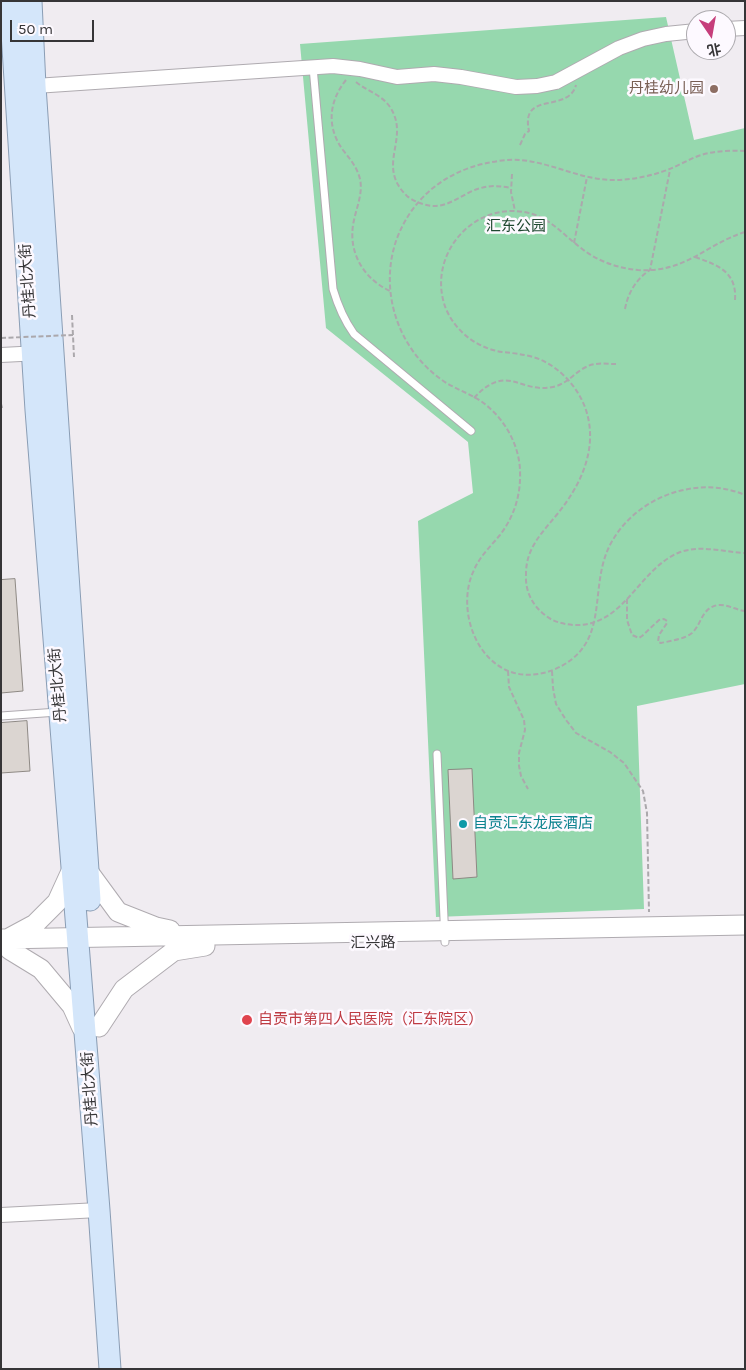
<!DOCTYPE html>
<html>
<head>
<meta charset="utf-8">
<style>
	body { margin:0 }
	#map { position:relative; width:746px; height:1370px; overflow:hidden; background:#f0ecf1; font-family:Karla,"Noto Sans SC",sans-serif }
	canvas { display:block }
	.frame { position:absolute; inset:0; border:2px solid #363537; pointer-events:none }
	.north { position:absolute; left:686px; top:10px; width:50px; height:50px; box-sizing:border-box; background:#fdf9ff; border:1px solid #adabaf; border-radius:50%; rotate:168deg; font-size:14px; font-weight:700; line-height:20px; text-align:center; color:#363537 }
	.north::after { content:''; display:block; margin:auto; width:18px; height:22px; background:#c63e7b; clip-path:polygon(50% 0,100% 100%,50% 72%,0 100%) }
	.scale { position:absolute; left:10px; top:20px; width:84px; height:22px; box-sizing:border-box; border:2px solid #363537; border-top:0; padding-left:6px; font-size:15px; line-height:18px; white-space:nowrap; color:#363537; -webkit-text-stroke:4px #fdf9ff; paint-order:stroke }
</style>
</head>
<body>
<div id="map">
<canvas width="746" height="1370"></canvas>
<div class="frame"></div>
<div class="north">北</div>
<div class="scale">50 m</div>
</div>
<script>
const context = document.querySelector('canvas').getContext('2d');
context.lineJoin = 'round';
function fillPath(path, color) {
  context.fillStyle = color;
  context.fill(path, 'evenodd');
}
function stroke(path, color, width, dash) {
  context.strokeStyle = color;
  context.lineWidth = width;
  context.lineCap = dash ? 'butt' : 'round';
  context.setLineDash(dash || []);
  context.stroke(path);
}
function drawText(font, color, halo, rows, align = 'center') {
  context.font = font + ' Karla,"Noto Sans SC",sans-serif';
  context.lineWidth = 5;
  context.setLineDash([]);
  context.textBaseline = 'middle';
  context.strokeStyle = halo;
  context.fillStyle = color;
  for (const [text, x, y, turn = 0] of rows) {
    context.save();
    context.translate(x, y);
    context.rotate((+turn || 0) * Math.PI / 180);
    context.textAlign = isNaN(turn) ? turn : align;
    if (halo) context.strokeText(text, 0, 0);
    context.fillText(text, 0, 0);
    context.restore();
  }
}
fillPath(new Path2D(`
	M 666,17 L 694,140 L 745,128 L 745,684 L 637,706 L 644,909 L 436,917 L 418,521 L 473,493 L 468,442 L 326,328 L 300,44 Z`), '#96d8ae');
const building = new Path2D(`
	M 15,579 L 23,691 L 1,693 L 1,580 Z
	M 27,721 L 30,771 L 1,773 L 1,723 Z
	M 472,769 L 477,877 L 453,879 L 448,770 Z`);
fillPath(building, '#dbd5d1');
stroke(building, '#8e8984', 1);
const lane = new Path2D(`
	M 313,67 L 333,289 C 338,306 344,320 354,334 L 471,431
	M 1,716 L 58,712
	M 437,754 L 445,942`);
const street = new Path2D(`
	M 726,29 L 745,28
	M 35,86 L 333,66 L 360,69 L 397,77 L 434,74 L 461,77 L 516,87 L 537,86 L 556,82 L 619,48 L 643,39 L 666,34 L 696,31
	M 1,355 L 40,353
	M 1,1215 L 99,1210`);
const secondary = new Path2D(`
	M 88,871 L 118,912 L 156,927 L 170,930
	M 9,938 L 35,924 L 57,902 L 73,867
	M 1,939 L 745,925
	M 10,950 L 41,969 L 72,1006 L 82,1028
	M 99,1027 L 124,989 L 174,951 L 205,946`);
const primary = new Path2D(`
	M 10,1 L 36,410 L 99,1210 L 110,1369
	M 31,1 L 35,86 L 90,900`);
stroke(lane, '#afabb0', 9);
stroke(street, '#afabb0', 16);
stroke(secondary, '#afabb0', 21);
stroke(primary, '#8a9db4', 23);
stroke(new Path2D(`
	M 346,80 C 329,101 326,127 343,150 C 350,159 357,167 360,179 C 363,193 357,206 354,220 C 347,250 362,278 390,291
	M 356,82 C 367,91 382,95 390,107 C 411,139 375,165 407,196 C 413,201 423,205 432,206 C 451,207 464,192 481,188 C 491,185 501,186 511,188
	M 520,145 L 525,134 L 529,131 C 520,90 568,114 576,85
	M 745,151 C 731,150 715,151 701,155 C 689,159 678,166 667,170 C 648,177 630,180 611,180 C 579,179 550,162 519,160 C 509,159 497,161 487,163 C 444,172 411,199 396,241 C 379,292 398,349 442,380 C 456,390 473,394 486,405 C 505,420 519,445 520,470 C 521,494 515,515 500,535 C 491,546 480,556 474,570 C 458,603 471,652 504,669 C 519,677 538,676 553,670 C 613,645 587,590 610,545 C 634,498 696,474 745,495
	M 512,174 L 511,192 L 515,211
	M 745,232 C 704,245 686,273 638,270 C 617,268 597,261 581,248 C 562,234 549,216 524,212 C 470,203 426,258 446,309 C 456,332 477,348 502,352 C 512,353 522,354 533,357 C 557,364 578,386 586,410 C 598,447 582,483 559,512 C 543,532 526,547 526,574 C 525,591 532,605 545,615 C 553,622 563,624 574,625 C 624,627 638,570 678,553 C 700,544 722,552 745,553
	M 574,243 L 587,177
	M 695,257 C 718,265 737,272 735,300
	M 625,309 C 628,293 636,279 650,270 L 670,170
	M 72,315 L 74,357
	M 474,398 C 507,362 520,394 553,387 C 567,384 574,373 586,367 C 595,362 606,364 616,364
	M 1,404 L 2,408
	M 627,599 L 627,620 L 632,635 L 639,638 L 642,636 L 659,620 L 664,619 L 667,621 L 667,623 L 659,635 L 658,642 L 661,643 C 670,641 685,639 692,633 C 702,624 701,608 718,605 C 727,604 736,610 745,611
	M 508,671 L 509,687 L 524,720 L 525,730 L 519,753 L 519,766 L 521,776 L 528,789
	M 552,671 L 553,688 L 556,704 L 566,720 L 576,733 L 610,752 L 624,763 L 643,791 L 647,813 L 649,912`), '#aba8ac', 2, [5, 2.5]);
stroke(lane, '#fff', 7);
stroke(street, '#fff', 14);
stroke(secondary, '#fff', 19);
stroke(primary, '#d4e6fa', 21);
stroke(new Path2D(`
	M 1,338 L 73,335`), '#aba8ac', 2, [5, 2.5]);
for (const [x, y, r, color] of [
	[714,89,5,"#8d6e63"],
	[463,824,5,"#0f9aa8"],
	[247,1020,6,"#e0444e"]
]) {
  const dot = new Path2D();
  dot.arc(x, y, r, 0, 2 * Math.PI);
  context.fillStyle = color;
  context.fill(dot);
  stroke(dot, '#fdf9ff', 2);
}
drawText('15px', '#785e54', '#fdf9ff', [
	["丹桂幼儿园",704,89]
], 'right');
drawText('15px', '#1f4830', '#fdf9ff', [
	["汇东公园",516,227]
]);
drawText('15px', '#363537', '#fdf9ff', [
	["丹桂北大街",28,281,-94],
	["丹桂北大街",58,685,-95],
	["汇兴路",373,943,-1],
	["丹桂北大街",90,1089,-94]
]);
drawText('15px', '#0d838f', '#fdf9ff', [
	["自贡汇东龙辰酒店",473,824]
], 'left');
drawText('15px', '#be3a42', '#fdf9ff', [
	["自贡市第四人民医院（汇东院区）",258,1020]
], 'left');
</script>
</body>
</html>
